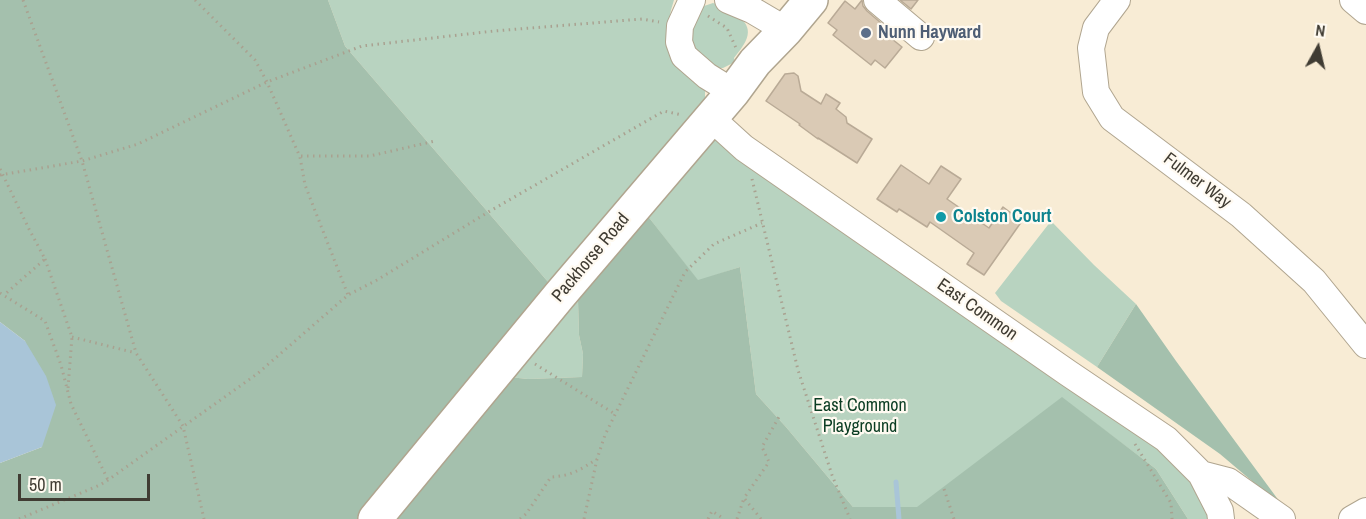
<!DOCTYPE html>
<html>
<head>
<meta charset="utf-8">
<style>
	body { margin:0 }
	#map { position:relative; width:1366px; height:519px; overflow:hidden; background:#f8ecd5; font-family:"Archivo Narrow",sans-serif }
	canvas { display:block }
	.north { position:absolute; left:1288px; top:18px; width:60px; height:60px; -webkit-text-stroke:4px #fffaf1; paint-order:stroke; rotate:8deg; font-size:16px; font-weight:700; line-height:24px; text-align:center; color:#403c33 }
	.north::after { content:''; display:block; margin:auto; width:21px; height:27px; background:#403c33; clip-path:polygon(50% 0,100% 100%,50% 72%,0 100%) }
	.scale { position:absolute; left:18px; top:474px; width:132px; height:27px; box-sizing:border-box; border:3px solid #403c33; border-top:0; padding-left:8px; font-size:18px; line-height:21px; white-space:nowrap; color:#403c33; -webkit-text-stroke:4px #fffaf1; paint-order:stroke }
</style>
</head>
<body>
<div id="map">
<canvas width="1366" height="519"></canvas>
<div class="north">N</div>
<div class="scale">50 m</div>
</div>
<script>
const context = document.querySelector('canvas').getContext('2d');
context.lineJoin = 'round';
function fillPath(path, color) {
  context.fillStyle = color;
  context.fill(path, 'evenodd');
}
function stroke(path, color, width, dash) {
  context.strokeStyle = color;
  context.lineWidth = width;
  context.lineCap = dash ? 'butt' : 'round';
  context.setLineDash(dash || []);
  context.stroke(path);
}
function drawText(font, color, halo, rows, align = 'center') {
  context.font = font + ' "Archivo Narrow",sans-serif';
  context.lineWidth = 4.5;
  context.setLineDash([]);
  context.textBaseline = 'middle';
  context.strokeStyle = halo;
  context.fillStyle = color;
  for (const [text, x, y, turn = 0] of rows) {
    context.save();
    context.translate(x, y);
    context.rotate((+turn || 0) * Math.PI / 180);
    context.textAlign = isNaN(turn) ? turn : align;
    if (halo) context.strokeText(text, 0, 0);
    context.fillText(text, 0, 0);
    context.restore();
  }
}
fillPath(new Path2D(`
	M 328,0 L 674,0 L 671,10 L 667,31 L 702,84 L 705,91 L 705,101 L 555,290 L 345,46 Z
	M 713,3 C 722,6 728,9 735,14 C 757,28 747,42 734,58 L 735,62 L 723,68 L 715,68 L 692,50 L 687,23 L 698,8 Z
	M 709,139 L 715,139 L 1073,388 L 1163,447 L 1192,480 L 1211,519 L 1188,519 L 1156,469 L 1062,398 L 917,508 L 853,507 L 786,427 L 756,394 L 740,267 L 698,281 L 647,215 Z
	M 1051,221 L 1094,265 L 1136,304 L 1097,367 L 1001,301 L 995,293 Z
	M 578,300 L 579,335 L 583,354 L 582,377 L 528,379 L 509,377 Z`), '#b8d3c0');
fillPath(new Path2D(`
	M 0,0 L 328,0 L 345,46 L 555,290 L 362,519 L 0,519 L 0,463 L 42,447 L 25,341 L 0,322 Z
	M 647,215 L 698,280 L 740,267 L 756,394 L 786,427 L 853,507 L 917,507 L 1062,397 L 1156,469 L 1188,519 L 392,519 L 509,377 L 528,379 L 582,377 L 583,354 L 579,335 L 578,300 L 602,268 Z
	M 1136,304 L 1176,361 L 1285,509 L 1220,454 L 1097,367 Z`), '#a4c0ad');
fillPath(new Path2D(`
	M 0,322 L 25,341 L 46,376 L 56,405 L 42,447 L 0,463 Z`), '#a9c5d8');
stroke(new Path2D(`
	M 896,482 L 899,519`), '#a9c5d8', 5);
const building = new Path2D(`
	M 862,0 L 863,6 L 867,11 L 895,35 L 892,39 L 902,47 L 885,68 L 875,60 L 871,65 L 833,35 L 837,30 L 828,23 L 845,1 L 855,9 Z
	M 900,0 L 918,0 L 911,9 Z
	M 794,73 L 798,76 L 801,91 L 821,104 L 826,94 L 840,103 L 836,109 L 846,117 L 847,123 L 872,139 L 857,163 L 818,138 L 818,139 L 799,125 L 800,124 L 766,101 L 785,74 Z
	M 901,165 L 929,184 L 941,166 L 961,179 L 947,199 L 989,228 L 1003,207 L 1022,221 L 984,275 L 967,264 L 974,253 L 930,222 L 927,227 L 899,209 L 897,212 L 877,199 Z`);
fillPath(building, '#dacab5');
stroke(building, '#b9aa96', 1.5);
const minor = new Path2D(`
	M 692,0 L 680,26 L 679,42 L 684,56 L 707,76 L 733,92
	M 728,0 L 752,10 L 786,30
	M 877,0 L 921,37
	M 1117,0 L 1096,28 L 1091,48 L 1096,92 L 1112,118 L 1241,215 L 1314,281 L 1366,345
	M 1353,0 L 1366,11
	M 711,118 L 744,148 L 1068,373 L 1166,439 L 1201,474 L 1220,511 L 1221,519
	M 1201,474 L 1228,481 L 1282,519
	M 1352,519 L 1366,511`);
const major = new Path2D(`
	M 375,519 L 559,296 L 733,92 L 755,62 L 786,30 L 811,0`);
stroke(minor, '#b0a58f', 28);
stroke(major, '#b0a58f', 36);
stroke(new Path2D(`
	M 23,0 L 82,161 L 136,353 L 183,426 L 204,519
	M 195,0 L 255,60 L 267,82 L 300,157 L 305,185 L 348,295
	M 708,16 L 727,28 L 736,48
	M 301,156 L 370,156 L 435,141
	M 0,169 L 29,229 L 45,259 L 4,295
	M 0,175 L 82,161 L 138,144 L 267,82 L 362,46 L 494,31 L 642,19 L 659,22
	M 752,179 L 798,370 L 832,475 L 850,519
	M 45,259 L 72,337 L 68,388
	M 0,293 L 45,321 L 61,365 L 71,404 L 108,480
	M 72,337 L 136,353
	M 535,364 L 615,414
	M 1135,444 L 1171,503 L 1172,519
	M 944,489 L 954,519
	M 19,519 L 100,485 L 108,480 L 257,374 L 348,295 L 377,280 L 490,211 L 664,111 L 682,115
	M 520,519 L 526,514 L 551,477 C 571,476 580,470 597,459
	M 584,519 L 597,459 L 605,435 L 685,272 L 714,244 L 762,223
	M 708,519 L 712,511 L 724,519
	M 737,519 L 744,498
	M 761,519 L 744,498 L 769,462 L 762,447 L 779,417`), '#a9a190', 3, [1.5, 4.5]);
stroke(minor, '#fff', 26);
stroke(major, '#fff', 33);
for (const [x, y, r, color] of [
	[866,33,6,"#5c6f8a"],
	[941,217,6,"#0f9aa8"]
]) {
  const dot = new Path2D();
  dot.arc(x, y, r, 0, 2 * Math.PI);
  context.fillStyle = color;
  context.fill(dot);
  stroke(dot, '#fffaf1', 2);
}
drawText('bold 18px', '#4e5e75', '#fffaf1', [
	["Nunn Hayward",878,33]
], 'left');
drawText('18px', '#403c33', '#fffaf1', [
	["Fulmer Way",1197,181,37],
	["Packhorse Road",591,258,-50],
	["East Common",977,310,35]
]);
drawText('bold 18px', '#0d838f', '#fffaf1', [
	["Colston Court",953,217]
], 'left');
drawText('18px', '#0a3c22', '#fffaf1', [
	["East Common",860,406],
	["Playground",860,427]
]);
</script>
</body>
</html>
